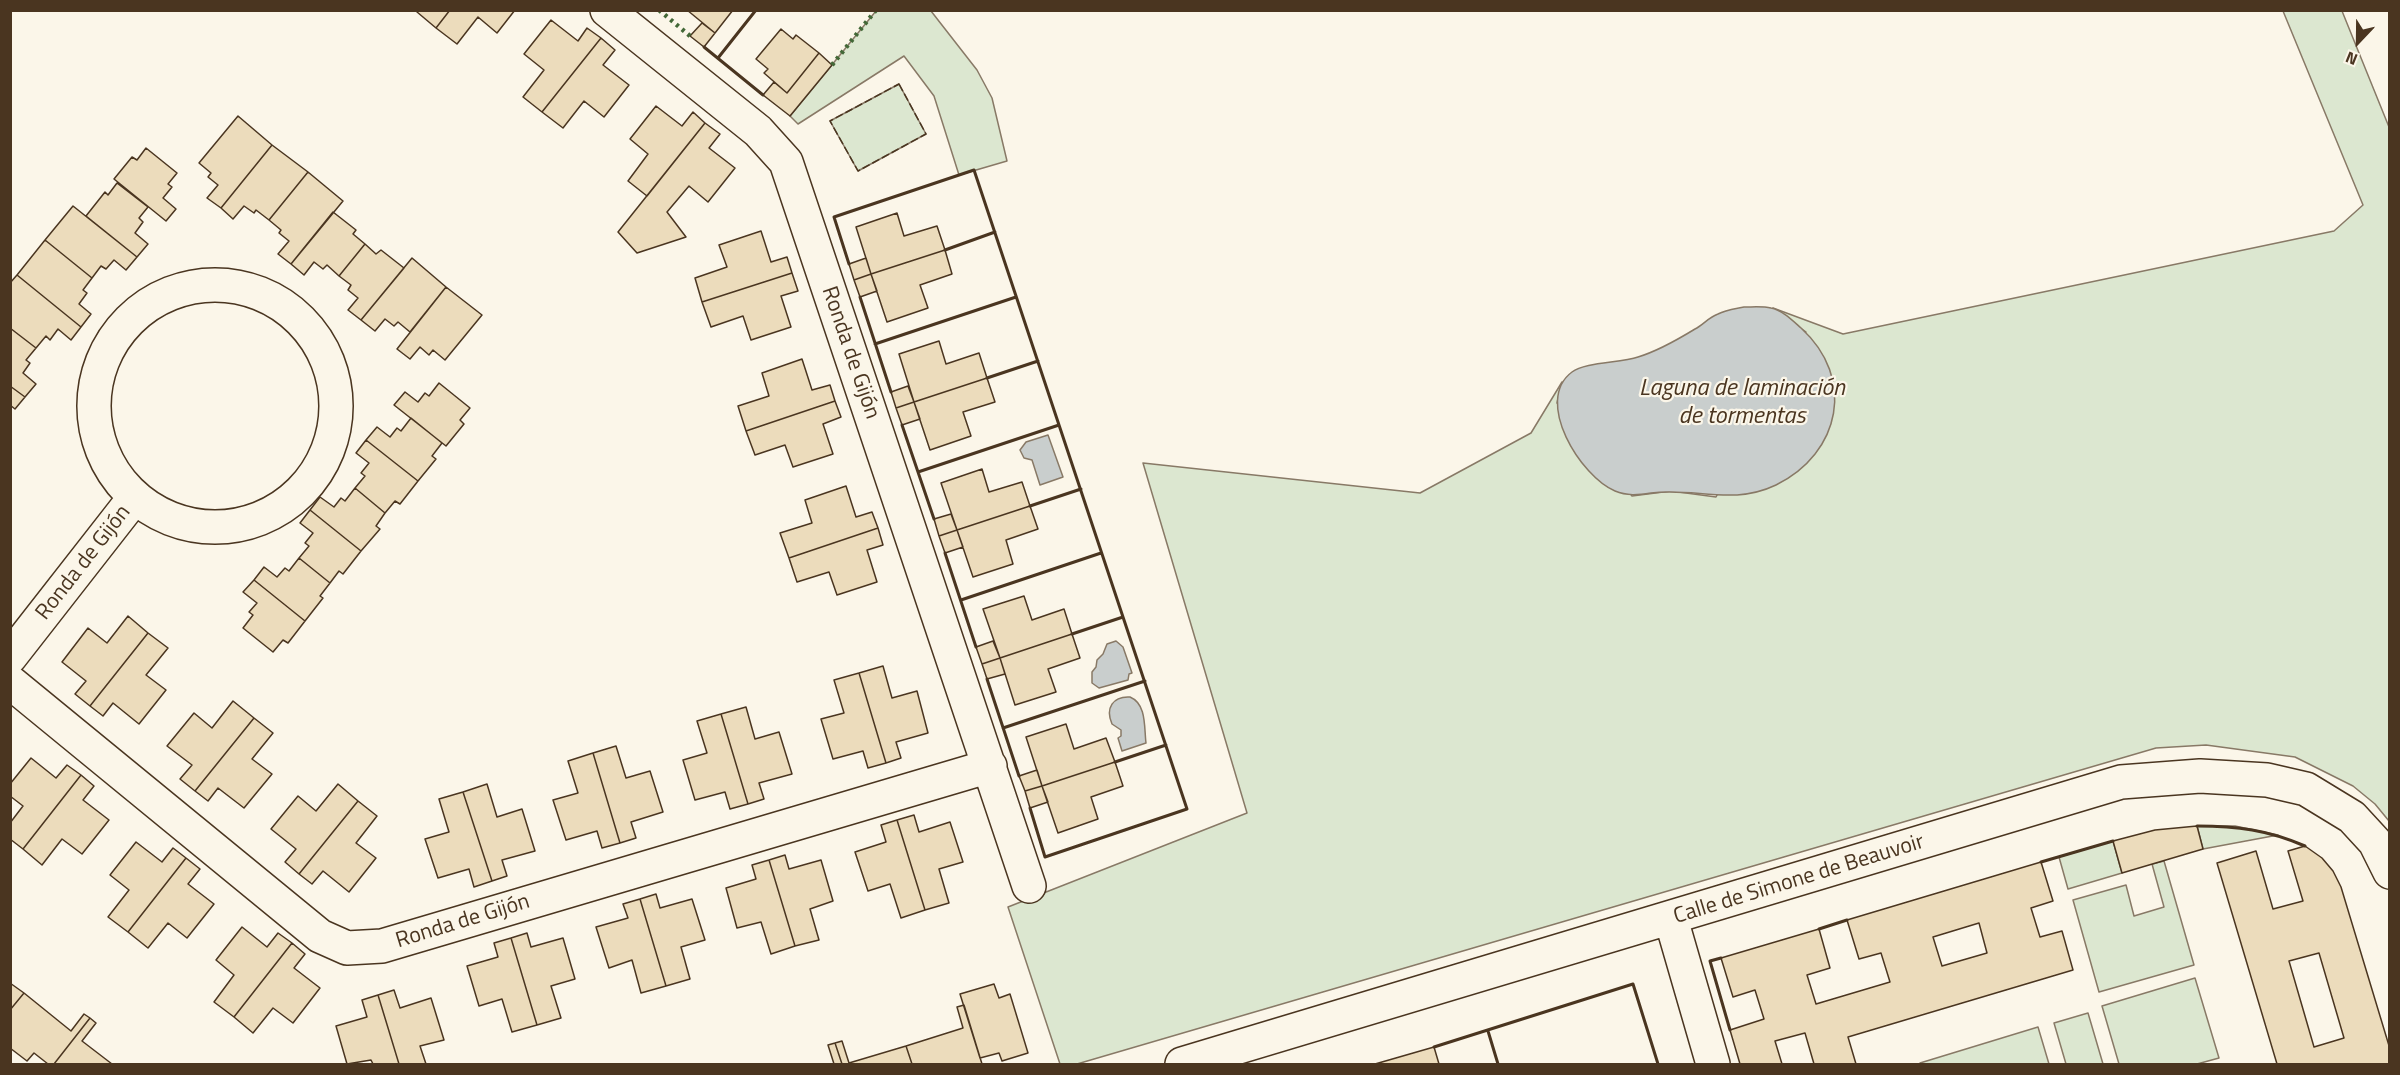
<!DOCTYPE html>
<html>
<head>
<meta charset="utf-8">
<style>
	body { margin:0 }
	#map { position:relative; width:2400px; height:1075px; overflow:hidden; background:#fbf6e9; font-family:"Titillium Web",sans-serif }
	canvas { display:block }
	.frame { position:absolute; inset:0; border:12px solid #4a3520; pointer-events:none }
	.north { position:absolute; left:2328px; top:12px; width:60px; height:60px; -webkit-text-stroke:4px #fbf6e9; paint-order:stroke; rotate:202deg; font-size:16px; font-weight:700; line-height:24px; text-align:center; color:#4a3520 }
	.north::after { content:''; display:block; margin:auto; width:21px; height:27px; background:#4a3520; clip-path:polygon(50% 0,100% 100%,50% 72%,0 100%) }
</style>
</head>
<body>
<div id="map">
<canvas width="2400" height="1075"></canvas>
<div class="frame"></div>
<div class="north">N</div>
</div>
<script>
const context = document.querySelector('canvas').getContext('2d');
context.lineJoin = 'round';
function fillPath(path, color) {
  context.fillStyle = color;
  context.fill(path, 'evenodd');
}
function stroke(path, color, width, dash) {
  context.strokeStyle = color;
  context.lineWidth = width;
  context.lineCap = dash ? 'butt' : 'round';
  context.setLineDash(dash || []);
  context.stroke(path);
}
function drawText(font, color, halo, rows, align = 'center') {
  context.font = font + ' "Titillium Web",sans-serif';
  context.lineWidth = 4.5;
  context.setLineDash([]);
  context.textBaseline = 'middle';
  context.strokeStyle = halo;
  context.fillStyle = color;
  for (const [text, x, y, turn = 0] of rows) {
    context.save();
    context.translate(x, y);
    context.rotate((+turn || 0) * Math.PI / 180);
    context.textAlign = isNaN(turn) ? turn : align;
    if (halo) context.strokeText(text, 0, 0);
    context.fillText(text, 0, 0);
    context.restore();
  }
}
const green = new Path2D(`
	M 876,11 L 931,11 L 977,70 L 992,98 L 1007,161 L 959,175 L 934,96 L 904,56 L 798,124 L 790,116 Z
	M 2283,11 L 2342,11 L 2389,127 L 2389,821 L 2375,804 L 2353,786 L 2295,757 L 2206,745 L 2156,748 L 1077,1064 L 1060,1064 L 1008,907 L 1247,813 L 1143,463 L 1420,493 L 1531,433 L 1562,382 L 1557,403 L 1632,496 L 1671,491 L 1716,497 L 1806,332 L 1773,308 L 1843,334 L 2334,231 L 2363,205 Z
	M 899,84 L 926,134 L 858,171 L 830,121 Z
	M 2197,826 L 2235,826 L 2278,835 L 2203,849 Z
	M 2113,841 L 2122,873 L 2068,889 L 2059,857 Z
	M 2164,861 L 2194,965 L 2099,992 L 2073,900 L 2126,885 L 2134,916 L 2164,907 L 2152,864 Z
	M 2195,978 L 2219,1058 L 2197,1064 L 2119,1064 L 2102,1006 Z
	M 2088,1013 L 2103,1064 L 2066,1064 L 2054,1023 Z
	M 2038,1027 L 2049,1064 L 1920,1064 L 1920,1063 Z`);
fillPath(green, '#dce7d0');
stroke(green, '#887966', 1.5);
const water = new Path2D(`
	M 1744,307 C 1753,307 1763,306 1771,308 C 1782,310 1793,321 1801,328 C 1856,378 1841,453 1776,485 C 1732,506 1695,487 1651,493 C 1638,495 1627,496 1615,491 C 1581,477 1533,401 1572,372 C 1585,362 1620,363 1638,357 C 1658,351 1677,340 1695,329 C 1703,325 1709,317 1718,314 C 1726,310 1735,309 1744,307 Z
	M 1048,435 L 1063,477 L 1040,485 L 1032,460 L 1024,458 L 1020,450 L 1026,442 Z
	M 1116,641 L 1123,647 L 1132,673 L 1129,674 L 1128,680 L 1099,688 L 1092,683 L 1092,672 L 1096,667 L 1097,660 L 1103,654 L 1107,644 Z
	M 1130,697 C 1147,704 1144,728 1146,743 L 1122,751 L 1118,738 L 1121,736 L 1121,730 L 1112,724 C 1105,708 1113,696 1130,697 Z`);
fillPath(water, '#c9cecd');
stroke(water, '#887966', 1.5);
const building = new Path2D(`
	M 418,10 L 450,10 L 436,28 L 417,12 Z
	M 450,10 L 515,10 L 497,33 L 478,17 L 457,44 L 436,28 Z
	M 687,10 L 733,10 L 715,33 Z
	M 551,20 L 578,41 L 587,28 L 601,38 L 542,112 L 523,97 L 544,70 L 524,54 Z
	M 702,23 L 715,33 L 704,47 L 690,36 Z
	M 781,29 L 793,39 L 796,35 L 819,53 L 787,93 L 764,73 L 768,69 L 756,59 Z
	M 601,38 L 615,50 L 603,65 L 629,85 L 604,117 L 584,101 L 563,128 L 542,112 Z
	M 819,53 L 832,65 L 790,116 L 763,95 L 774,82 L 787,93 Z
	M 656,106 L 682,126 L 693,112 L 705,123 L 647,196 L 628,181 L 648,154 L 630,139 Z
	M 238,116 L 272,145 L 221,208 L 207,198 L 218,185 L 208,177 L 211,173 L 199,163 Z
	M 705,123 L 720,134 L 709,148 L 735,168 L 708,202 L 689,186 L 667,212 L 686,237 L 637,253 L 618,232 Z
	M 272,145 L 308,172 L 269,220 L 256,210 L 254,213 L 244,206 L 233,219 L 221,208 Z
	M 146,148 L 177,173 L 168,184 L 172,187 L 163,198 L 176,209 L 166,221 L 114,179 L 132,157 L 137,160 Z
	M 308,172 L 343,201 L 291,264 L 278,254 L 289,241 L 279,233 L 281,230 L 269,220 Z
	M 117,183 L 148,207 L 139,218 L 143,222 L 135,233 L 148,244 L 137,257 L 86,216 L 105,192 L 108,195 Z
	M 73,206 L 137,257 L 126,270 L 114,260 L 106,269 L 101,266 L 92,278 L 45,240 Z
	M 333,212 L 356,230 L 353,234 L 365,244 L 339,276 L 327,265 L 323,269 L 314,262 L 304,275 L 291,264 Z
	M 897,213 L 904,236 L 937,226 L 945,250 L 871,274 L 856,227 Z
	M 761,231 L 771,262 L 787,257 L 792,273 L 702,302 L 695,278 L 727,267 L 719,245 Z
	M 45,240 L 92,278 L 83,290 L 87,293 L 79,304 L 91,314 L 81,327 L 17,275 Z
	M 365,244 L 376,254 L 381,250 L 404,268 L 361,320 L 348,310 L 358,298 L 348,290 L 351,285 L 339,276 Z
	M 945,250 L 952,274 L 920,285 L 928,308 L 887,322 L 871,274 Z
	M 412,258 L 446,287 L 410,332 L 398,322 L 394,326 L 385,319 L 375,331 L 361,320 Z
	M 866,258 L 871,274 L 854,280 L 849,264 Z
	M 792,273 L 798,291 L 781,296 L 791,327 L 751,340 L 743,316 L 711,327 L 702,302 Z
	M 871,274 L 877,291 L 860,297 L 854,280 Z
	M 17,275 L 81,327 L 71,340 L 58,329 L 50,340 L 46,336 L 36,348 L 10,328 L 10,283 Z
	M 446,287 L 482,315 L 445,360 L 433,350 L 429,355 L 420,347 L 410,359 L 397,349 Z
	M 10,328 L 36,348 L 26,360 L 30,363 L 23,373 L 36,384 L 25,397 L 10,386 Z
	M 939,341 L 946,364 L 979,353 L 987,378 L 914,402 L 899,354 Z
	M 802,359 L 812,390 L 830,385 L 835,401 L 746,431 L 738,406 L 769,396 L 762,373 Z
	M 987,378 L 995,402 L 963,412 L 971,436 L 930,450 L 914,402 Z
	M 439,383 L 470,408 L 460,420 L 464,424 L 446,446 L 394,405 L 405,392 L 418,402 L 425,393 L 429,396 Z
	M 10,386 L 25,397 L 15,409 L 10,405 Z
	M 908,386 L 914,402 L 896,408 L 891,392 Z
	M 835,401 L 841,417 L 823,424 L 833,454 L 793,467 L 785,445 L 755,455 L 746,431 Z
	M 914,402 L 920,419 L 902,425 L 896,408 Z
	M 411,418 L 442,443 L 432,456 L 436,459 L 418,481 L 366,440 L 377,427 L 390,437 L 397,428 L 401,431 Z
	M 366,440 L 418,481 L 400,504 L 395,501 L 385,513 L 355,488 L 365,476 L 361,473 L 369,463 L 356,453 Z
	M 982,469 L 989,492 L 1022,482 L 1030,506 L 957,530 L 941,483 Z
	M 846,486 L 856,517 L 872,512 L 878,528 L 789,558 L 780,533 L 812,523 L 805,500 Z
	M 355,488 L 385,513 L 376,526 L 380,529 L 361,551 L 310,510 L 320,497 L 334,507 L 341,498 L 345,501 Z
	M 1030,506 L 1038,529 L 1006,540 L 1013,564 L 973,577 L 957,530 Z
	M 310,510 L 361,551 L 343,574 L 339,571 L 330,583 L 299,558 L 309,546 L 305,543 L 313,533 L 300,523 Z
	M 951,514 L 957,530 L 939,536 L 934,519 Z
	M 878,528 L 883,545 L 867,550 L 877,582 L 837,595 L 829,572 L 797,582 L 789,558 Z
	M 957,530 L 963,547 L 945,553 L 939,536 Z
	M 299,558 L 330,583 L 320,596 L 323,598 L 305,621 L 254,580 L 264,567 L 277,577 L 285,568 L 289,571 Z
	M 254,580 L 305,621 L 288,643 L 283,640 L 273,652 L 243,628 L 253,615 L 249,612 L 257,603 L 243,592 Z
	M 1024,596 L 1032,620 L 1064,609 L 1072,634 L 1000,658 L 983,609 Z
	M 128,616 L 148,633 L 90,706 L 75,694 L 86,681 L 62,662 L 88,628 L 107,643 Z
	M 148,633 L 168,648 L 146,675 L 166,690 L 139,724 L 113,703 L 103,716 L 90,706 Z
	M 1072,634 L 1080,658 L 1048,669 L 1056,692 L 1015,705 L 1000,658 Z
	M 993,641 L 1000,658 L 982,664 L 976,647 Z
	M 1000,658 L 1005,674 L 987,679 L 982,664 Z
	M 883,666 L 892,698 L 917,691 L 928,733 L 896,742 L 901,758 L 886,763 L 859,673 Z
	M 859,673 L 886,763 L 868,768 L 863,751 L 833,759 L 821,719 L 844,713 L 834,680 Z
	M 233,701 L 254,718 L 195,791 L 180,779 L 192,765 L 167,746 L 194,713 L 212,728 Z
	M 746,707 L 755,739 L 779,732 L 792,774 L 759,783 L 764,799 L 748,804 L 721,714 Z
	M 721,714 L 748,804 L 730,809 L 725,792 L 695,800 L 683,760 L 707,753 L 697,721 Z
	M 254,718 L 273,733 L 252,759 L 272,774 L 244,808 L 218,788 L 208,801 L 195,791 Z
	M 1066,724 L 1074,749 L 1106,738 L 1115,762 L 1042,786 L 1026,737 Z
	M 616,746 L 626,778 L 650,771 L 663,812 L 631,822 L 636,838 L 620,843 L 593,753 Z
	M 593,753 L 620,843 L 602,848 L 597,831 L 566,840 L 553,800 L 578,793 L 568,761 Z
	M 31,758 L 56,778 L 67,765 L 81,775 L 23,849 L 10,839 L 10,823 L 23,806 L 10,796 L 10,784 Z
	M 1115,762 L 1123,786 L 1091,797 L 1098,819 L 1058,833 L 1042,786 Z
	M 1037,770 L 1042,786 L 1025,791 L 1019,776 Z
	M 81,775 L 94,786 L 83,800 L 109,820 L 82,854 L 62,839 L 42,865 L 23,849 Z
	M 338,784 L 358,801 L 299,874 L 285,862 L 296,849 L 271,829 L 298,796 L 316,811 Z
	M 487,784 L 497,817 L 522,809 L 535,851 L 502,860 L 507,876 L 492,881 L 463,792 Z
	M 1042,786 L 1048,802 L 1030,808 L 1025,791 Z
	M 463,792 L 492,881 L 474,887 L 469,869 L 438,878 L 425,839 L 449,832 L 439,799 Z
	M 358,801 L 377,816 L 356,843 L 376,858 L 349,892 L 323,871 L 312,884 L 299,874 Z
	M 914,815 L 919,832 L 950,822 L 963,862 L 939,869 L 949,903 L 925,910 L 897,820 Z
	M 897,820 L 925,910 L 901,918 L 890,884 L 868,891 L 855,852 L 886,842 L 881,825 Z
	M 2197,826 L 2203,849 L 2122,873 L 2113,841 L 2155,830 Z
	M 136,842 L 162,862 L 173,848 L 186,858 L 128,932 L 108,917 L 129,890 L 110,875 Z
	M 2305,846 L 2322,858 L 2333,871 L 2341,887 L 2390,1049 L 2390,1064 L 2277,1064 L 2217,863 L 2256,851 L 2273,909 L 2303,901 L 2288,851 ZM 2319,953 L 2344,1038 L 2314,1047 L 2289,961 Z
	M 785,855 L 789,869 L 821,860 L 833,901 L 810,909 L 819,940 L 795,946 L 769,860 Z
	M 186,858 L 200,869 L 188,884 L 214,904 L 187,938 L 168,923 L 148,948 L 128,932 Z
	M 769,860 L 795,946 L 771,954 L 761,922 L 737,928 L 726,888 L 756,879 L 752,865 Z
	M 2041,862 L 2053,901 L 2031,908 L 2040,937 L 2062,931 L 2073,970 L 1848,1037 L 1856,1064 L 1814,1064 L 1805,1033 L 1775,1041 L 1782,1064 L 1740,1064 L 1730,1030 L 1764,1019 L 1755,990 L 1733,997 L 1721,958 L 1819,929 L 1830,968 L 1807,975 L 1816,1004 L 1890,982 L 1881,953 L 1859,959 L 1847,920 ZM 1979,923 L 1987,953 L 1942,966 L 1933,937 Z
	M 656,894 L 660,908 L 692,899 L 705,940 L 681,947 L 690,979 L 666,986 L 640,899 Z
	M 640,899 L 666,986 L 641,993 L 632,960 L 609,968 L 596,927 L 628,918 L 623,904 Z
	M 242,927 L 267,947 L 278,933 L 292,943 L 234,1017 L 214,1002 L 234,975 L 216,960 Z
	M 527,933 L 531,947 L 563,938 L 575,979 L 551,986 L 561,1018 L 537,1025 L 511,938 Z
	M 511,938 L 537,1025 L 512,1032 L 502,999 L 479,1006 L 467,966 L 498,957 L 494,943 Z
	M 292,943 L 305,954 L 294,968 L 320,988 L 293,1023 L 273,1008 L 253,1033 L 234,1017 Z
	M 10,983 L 24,993 L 10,1010 Z
	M 994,984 L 999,998 L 1010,994 L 1028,1053 L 1002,1061 L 999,1053 L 980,1058 L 960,994 Z
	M 394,990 L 400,1008 L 431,998 L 444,1040 L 420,1046 L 426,1064 L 399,1064 L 378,995 Z
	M 24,993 L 71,1031 L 84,1014 L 90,1018 L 54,1064 L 48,1064 L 34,1053 L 27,1061 L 10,1048 L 10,1010 Z
	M 378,995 L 399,1064 L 373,1064 L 371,1060 L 347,1064 L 336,1026 L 367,1017 L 362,1000 Z
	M 964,1005 L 982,1064 L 912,1064 L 906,1046 L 963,1028 L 957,1007 Z
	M 90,1018 L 96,1023 L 82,1041 L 112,1064 L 54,1064 Z
	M 842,1041 L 849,1063 L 906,1046 L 912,1064 L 842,1064 L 835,1043 Z
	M 835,1043 L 842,1064 L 834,1064 L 828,1045 Z
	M 1434,1047 L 1439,1064 L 1375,1064 Z`);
fillPath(building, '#ecdcbc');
stroke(building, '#4a3520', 1.5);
const minor = new Path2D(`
	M 607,10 L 758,131 L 786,162 L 1029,886
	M94 406a121 121 0 1 1 242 0a121 121 0 1 1-242 0Z
	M 10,657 L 135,497
	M 10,682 L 320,936 L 347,948 L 382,946 L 990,766
	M 1671,919 L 1713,1064
	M 1182,1064 L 2121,782 L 2200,776 L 2267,780 L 2306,789 L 2352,817 L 2375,842 L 2390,872`);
stroke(minor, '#4a3520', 36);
stroke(minor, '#fbf6e9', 33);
stroke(new Path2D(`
	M 659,10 L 690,36
	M 832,65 L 876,10`), '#436837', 4.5, [3, 4.5]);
stroke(new Path2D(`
	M 899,84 L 926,134 L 858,171 L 830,121 Z`), '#4a3520', 1.5, [8, 3]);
stroke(new Path2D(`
	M 704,47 L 763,95
	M 718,58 L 756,10
	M 945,250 L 995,232
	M 849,264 L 834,217 L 974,170 L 1187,809 L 1045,857 L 1030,808
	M 860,297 L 891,392
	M 875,344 L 1016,297
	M 987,378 L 1038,361
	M 902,425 L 934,519
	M 918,472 L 1059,425
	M 1030,506 L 1081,489
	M 945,553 L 976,647
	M 961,600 L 1101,553
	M 1072,634 L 1123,617
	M 987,679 L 1019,776
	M 1003,728 L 1145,681
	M 1115,762 L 1166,745
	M 2197,826 C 2237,826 2268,830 2305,846
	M 2041,862 L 2113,841
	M 1819,929 L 1847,920
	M 1721,958 L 1710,961 L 1730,1030
	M 1488,1031 L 1498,1064
	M 1434,1047 L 1633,984 L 1658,1064`), '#4a3520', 3);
drawText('22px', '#4a3520', '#fbf6e9', [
	["Ronda de Gijón",850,353,71],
	["Ronda de Gijón",84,563,-52],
	["Calle de Simone de Beauvoir",1799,880,-17],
	["Ronda de Gijón",463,922,-17]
]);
drawText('italic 24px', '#4a3520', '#fbf6e9', [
	["Laguna de laminación",1742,389],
	["de tormentas",1742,417]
]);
</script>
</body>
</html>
